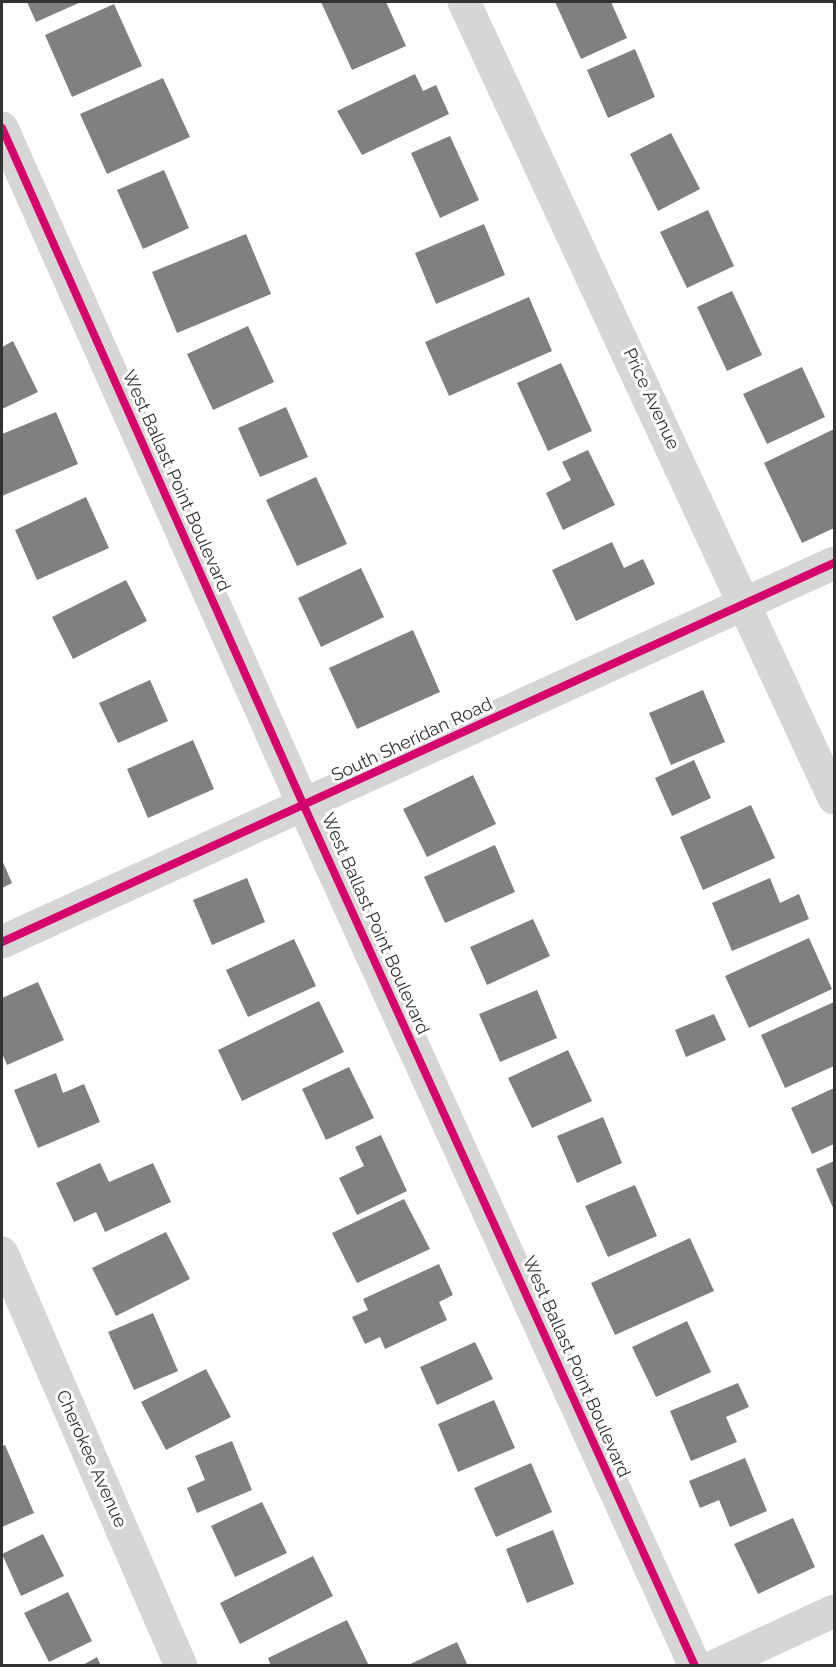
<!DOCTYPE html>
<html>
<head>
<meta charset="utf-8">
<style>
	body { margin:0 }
	#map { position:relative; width:836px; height:1667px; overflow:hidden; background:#fff; font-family:Raleway,sans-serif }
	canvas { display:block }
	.frame { position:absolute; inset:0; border:3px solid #323232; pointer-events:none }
</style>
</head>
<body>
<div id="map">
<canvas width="836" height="1667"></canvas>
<div class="frame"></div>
</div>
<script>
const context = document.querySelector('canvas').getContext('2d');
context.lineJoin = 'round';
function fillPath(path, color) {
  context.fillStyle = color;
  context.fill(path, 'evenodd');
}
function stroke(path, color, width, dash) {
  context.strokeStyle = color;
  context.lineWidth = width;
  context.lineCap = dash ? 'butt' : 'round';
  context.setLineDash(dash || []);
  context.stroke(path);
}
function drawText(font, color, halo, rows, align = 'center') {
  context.font = font + ' Raleway,sans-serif';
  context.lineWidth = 6;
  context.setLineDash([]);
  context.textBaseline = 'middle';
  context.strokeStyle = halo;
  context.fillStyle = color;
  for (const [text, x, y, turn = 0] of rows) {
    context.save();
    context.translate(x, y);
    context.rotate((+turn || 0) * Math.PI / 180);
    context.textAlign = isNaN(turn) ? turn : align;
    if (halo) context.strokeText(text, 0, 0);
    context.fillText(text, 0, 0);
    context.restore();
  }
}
fillPath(new Path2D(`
	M 27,2 L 81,2 L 36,22 Z
	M 321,2 L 386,2 L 406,46 L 352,70 Z
	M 555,2 L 611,2 L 627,38 L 581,59 Z
	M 114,4 L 142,66 L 72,97 L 45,35 Z
	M 635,49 L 655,97 L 608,118 L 587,70 Z
	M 415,74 L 423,91 L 436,85 L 449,114 L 362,155 L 337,111 Z
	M 163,78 L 190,137 L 107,174 L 80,114 Z
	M 671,133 L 700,189 L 658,211 L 630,154 Z
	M 450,136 L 479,200 L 440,218 L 411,153 Z
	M 164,170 L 189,228 L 143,249 L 117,190 Z
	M 708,210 L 734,266 L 687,288 L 660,232 Z
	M 484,224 L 505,275 L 436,304 L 415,253 Z
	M 246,234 L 271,294 L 177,333 L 152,272 Z
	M 732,291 L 762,355 L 727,371 L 697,307 Z
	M 529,297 L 552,351 L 449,396 L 425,342 Z
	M 248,326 L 274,382 L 213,410 L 187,354 Z
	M 13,341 L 38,392 L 2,409 L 2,347 Z
	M 561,363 L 592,431 L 548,451 L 517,383 Z
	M 802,367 L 825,417 L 767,444 L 743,394 Z
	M 286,407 L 308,457 L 260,477 L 238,428 Z
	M 56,412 L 78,464 L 2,496 L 2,434 Z
	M 834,429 L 834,528 L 802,543 L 764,463 Z
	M 588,450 L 615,505 L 563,530 L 546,493 L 571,480 L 562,462 Z
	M 316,477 L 347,544 L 297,566 L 266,500 Z
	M 86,497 L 109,548 L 37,580 L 15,530 Z
	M 612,542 L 624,568 L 643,559 L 655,584 L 576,621 L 552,570 Z
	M 361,568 L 384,617 L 321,647 L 298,598 Z
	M 126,580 L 147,621 L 73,659 L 52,617 Z
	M 413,630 L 440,692 L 357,729 L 329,668 Z
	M 150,680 L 168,721 L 118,743 L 99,703 Z
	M 703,690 L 725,742 L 671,765 L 649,713 Z
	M 193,740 L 214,789 L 148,818 L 127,769 Z
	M 694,760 L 711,798 L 672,816 L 655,778 Z
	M 473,775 L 496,824 L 427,857 L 403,809 Z
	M 751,805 L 775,858 L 703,890 L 680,837 Z
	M 495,845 L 515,892 L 445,923 L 424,877 Z
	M 2,860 L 12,883 L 2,888 Z
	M 247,878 L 265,922 L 212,945 L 193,900 Z
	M 770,878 L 780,903 L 799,894 L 809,919 L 732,951 L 712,903 Z
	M 533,919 L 550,956 L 487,985 L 470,947 Z
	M 809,938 L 832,989 L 749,1028 L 725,976 Z
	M 294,939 L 316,986 L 248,1017 L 226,970 Z
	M 38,982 L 64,1040 L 7,1065 L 2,1053 L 2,998 Z
	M 537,990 L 557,1038 L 500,1062 L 479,1014 Z
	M 319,1001 L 344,1052 L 242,1101 L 218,1050 Z
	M 834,1002 L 834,1066 L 785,1088 L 761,1035 Z
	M 714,1014 L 726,1040 L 686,1057 L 675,1030 Z
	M 568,1050 L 592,1101 L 532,1128 L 508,1078 Z
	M 349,1067 L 374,1118 L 326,1140 L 302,1089 Z
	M 56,1073 L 63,1093 L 84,1084 L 100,1122 L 38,1148 L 14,1090 Z
	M 834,1088 L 834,1144 L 812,1154 L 791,1108 Z
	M 603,1117 L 622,1163 L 577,1183 L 557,1136 Z
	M 381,1135 L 407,1191 L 357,1215 L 339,1178 L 364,1166 L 355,1147 Z
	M 834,1161 L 834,1210 L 816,1169 Z
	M 100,1163 L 109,1182 L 153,1163 L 171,1202 L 105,1232 L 96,1212 L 74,1222 L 56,1183 Z
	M 635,1185 L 657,1236 L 608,1257 L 585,1206 Z
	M 404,1199 L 430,1249 L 357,1283 L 332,1233 Z
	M 166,1232 L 190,1279 L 116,1316 L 92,1268 Z
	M 690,1238 L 714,1291 L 615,1335 L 591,1283 Z
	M 439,1264 L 453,1295 L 439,1302 L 447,1320 L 385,1349 L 380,1337 L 365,1344 L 352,1317 L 368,1310 L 363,1299 Z
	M 153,1313 L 178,1371 L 134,1390 L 108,1332 Z
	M 687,1321 L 711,1372 L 656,1397 L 632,1347 Z
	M 475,1342 L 493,1379 L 437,1405 L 420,1367 Z
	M 206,1369 L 231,1417 L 166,1450 L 141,1402 Z
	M 738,1383 L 749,1407 L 726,1417 L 737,1442 L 691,1461 L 670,1411 Z
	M 494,1400 L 515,1448 L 458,1472 L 438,1424 Z
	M 232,1441 L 252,1490 L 197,1513 L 187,1488 L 205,1480 L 195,1456 Z
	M 5,1445 L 34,1513 L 2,1527 L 2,1446 Z
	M 745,1458 L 767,1511 L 730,1527 L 719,1500 L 700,1508 L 689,1481 Z
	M 531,1463 L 552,1512 L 496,1537 L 474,1488 Z
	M 262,1502 L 287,1553 L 235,1577 L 211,1526 Z
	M 793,1518 L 815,1567 L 758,1594 L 734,1544 Z
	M 553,1530 L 574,1584 L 527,1603 L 506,1549 Z
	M 43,1534 L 64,1576 L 21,1596 L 2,1554 Z
	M 313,1556 L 333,1596 L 240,1644 L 220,1603 Z
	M 68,1592 L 92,1641 L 49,1662 L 24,1613 Z
	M 347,1620 L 369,1666 L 271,1666 L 268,1658 Z
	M 457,1642 L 468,1666 L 406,1666 Z
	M 97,1657 L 101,1666 L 81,1666 Z`), '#808080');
stroke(new Path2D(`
	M 464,2 L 834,798
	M 2,128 L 304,806 L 695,1666
	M 2,942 L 834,563
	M 2,1253 L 181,1666
	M 715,1666 L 834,1611`), '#d6d6d6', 33);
stroke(new Path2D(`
	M 2,128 L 304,806 L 695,1666
	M 2,942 L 834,563`), '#d6006c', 8);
drawText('18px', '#323232', '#fff', [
	["Price Avenue",651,399,65],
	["West Ballast Point Boulevard",176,481,66],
	["South Sheridan Road",412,740,-25],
	["West Ballast Point Boulevard",375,924,66],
	["West Ballast Point Boulevard",576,1367,66],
	["Cherokee Avenue",91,1459,66]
]);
</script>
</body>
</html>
